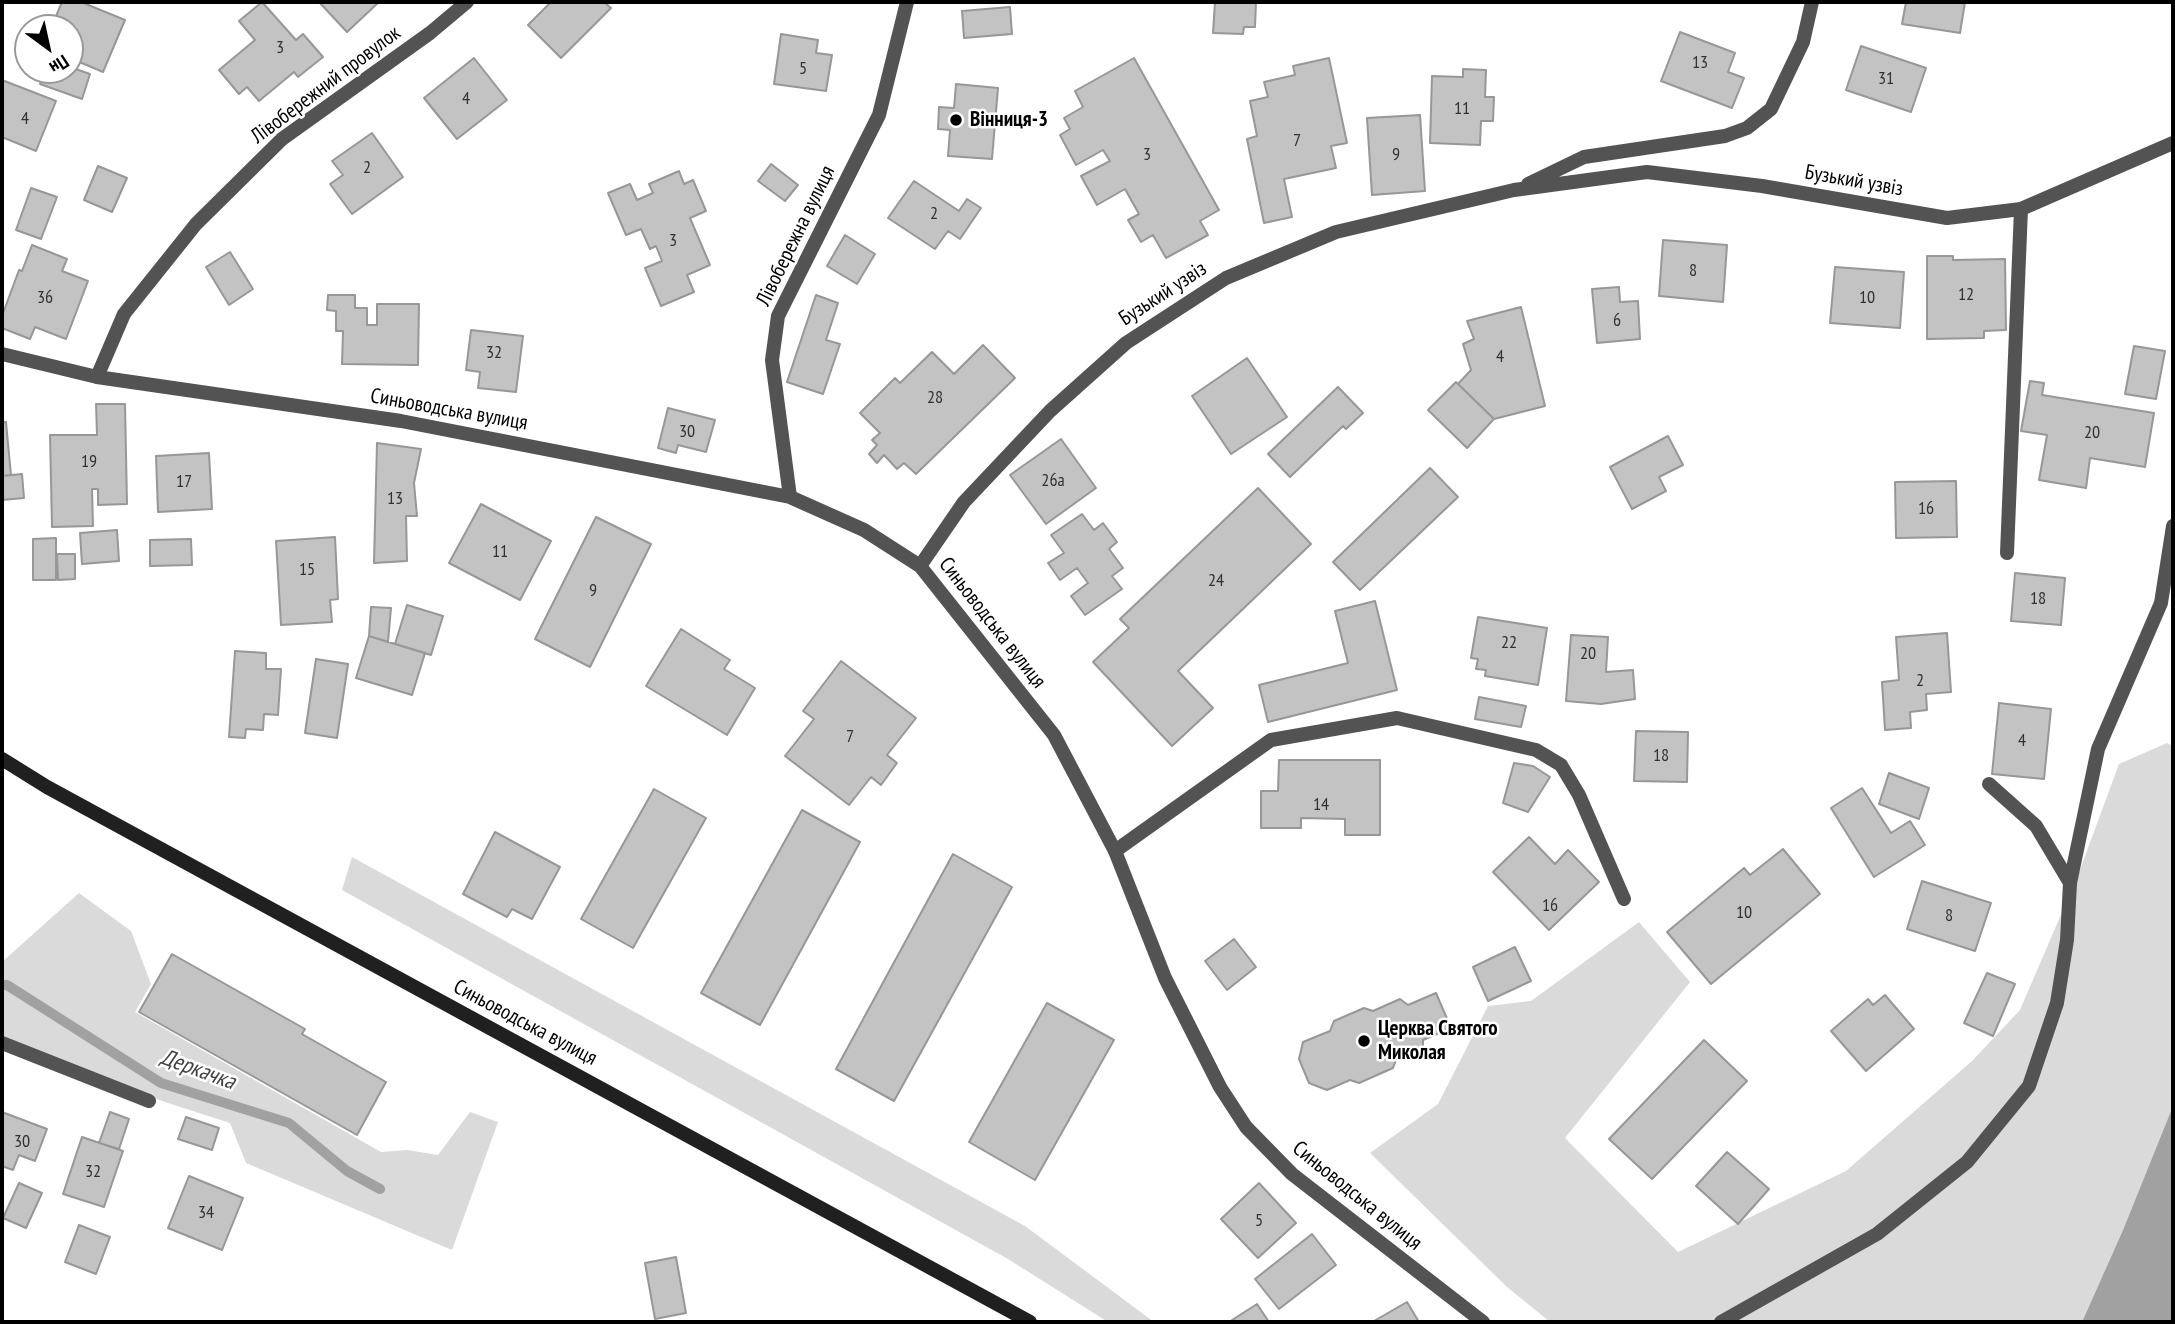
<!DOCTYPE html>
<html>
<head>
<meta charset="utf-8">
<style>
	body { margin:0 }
	#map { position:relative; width:2175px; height:1324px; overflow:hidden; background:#fff; font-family:"PT Sans Narrow",sans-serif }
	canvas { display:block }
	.frame { position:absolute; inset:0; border:4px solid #000; pointer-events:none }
	.north { position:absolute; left:14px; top:14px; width:70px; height:70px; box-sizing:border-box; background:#fff; border:2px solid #999; border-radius:50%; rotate:147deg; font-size:19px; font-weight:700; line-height:28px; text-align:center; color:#000 }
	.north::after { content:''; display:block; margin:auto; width:24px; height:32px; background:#000; clip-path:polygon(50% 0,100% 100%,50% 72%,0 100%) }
</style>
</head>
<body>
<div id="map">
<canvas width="2175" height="1324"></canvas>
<div class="frame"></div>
<div class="north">Пн</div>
</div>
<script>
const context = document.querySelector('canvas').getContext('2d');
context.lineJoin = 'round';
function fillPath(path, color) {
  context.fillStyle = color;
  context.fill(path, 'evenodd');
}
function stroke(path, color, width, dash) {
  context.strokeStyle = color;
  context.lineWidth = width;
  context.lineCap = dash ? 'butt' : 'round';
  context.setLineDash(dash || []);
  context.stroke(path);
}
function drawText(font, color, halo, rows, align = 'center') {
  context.font = font + ' "PT Sans Narrow",sans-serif';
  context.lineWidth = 5;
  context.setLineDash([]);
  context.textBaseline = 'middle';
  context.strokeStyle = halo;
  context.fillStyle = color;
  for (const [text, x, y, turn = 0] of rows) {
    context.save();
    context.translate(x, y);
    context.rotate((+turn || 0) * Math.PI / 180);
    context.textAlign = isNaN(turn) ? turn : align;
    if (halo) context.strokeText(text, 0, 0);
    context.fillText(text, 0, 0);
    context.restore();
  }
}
fillPath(new Path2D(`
	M 2167,743 L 2173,746 L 2173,1106 L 2123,1230 L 2082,1322 L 1550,1322 L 1507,1287 L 1370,1153 L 1438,1104 L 1488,1006 L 1531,1001 L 1639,922 L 1690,982 L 1565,1138 L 1678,1252 L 1846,1171 L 1972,1061 L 2020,1010 L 2078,875 L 2119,764 Z
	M 352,857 L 1025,1226 L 1154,1322 L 1108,1322 L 1008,1259 L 342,890 Z
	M 79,893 L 131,931 L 151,984 L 135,1012 L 381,1152 L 407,1150 L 438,1155 L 470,1112 L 498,1122 L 452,1250 L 246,1163 L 230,1123 L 165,1102 L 2,1039 L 2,962 Z`), '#dadada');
fillPath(new Path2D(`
	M 2173,1106 L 2173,1322 L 2082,1322 L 2123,1230 Z`), '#a1a1a1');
stroke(new Path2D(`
	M 2,985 L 7,985 L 161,1083 L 289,1123 L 347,1171 L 380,1189`), '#a1a1a1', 10);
const building = new Path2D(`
	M 62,2 L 81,2 L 125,20 L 103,72 L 70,58 L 70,28 L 51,28 Z
	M 262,2 L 296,40 L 303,34 L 323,57 L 298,77 L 294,72 L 259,101 L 247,87 L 239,94 L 219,70 L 255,40 L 239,21 Z
	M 319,2 L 379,2 L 347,32 Z
	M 551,2 L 604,2 L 611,8 L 561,58 L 528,25 Z
	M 1215,2 L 1256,2 L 1255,27 L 1244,27 L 1243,34 L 1213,33 Z
	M 1906,2 L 1965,2 L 1960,33 L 1902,24 Z
	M 1010,7 L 1012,34 L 964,38 L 962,11 Z
	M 1680,32 L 1735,53 L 1728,72 L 1744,78 L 1732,108 L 1661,81 Z
	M 781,34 L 818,40 L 816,53 L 832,55 L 826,91 L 774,84 Z
	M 1861,46 L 1926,68 L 1911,112 L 1846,90 Z
	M 474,58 L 507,100 L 457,139 L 424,98 Z
	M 1134,58 L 1219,210 L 1200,221 L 1208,235 L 1166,258 L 1153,235 L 1141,242 L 1128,220 L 1139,214 L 1125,189 L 1097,205 L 1081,176 L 1110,161 L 1103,150 L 1076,165 L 1060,135 L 1070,129 L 1064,118 L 1083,107 L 1075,91 Z
	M 1329,58 L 1347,143 L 1331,146 L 1336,168 L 1284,179 L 1292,217 L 1264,223 L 1247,139 L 1257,136 L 1250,101 L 1268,97 L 1264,82 L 1295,75 L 1293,66 Z
	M 70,67 L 90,74 L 82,99 L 40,84 L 45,70 L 70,70 Z
	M 1463,69 L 1486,70 L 1485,97 L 1494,97 L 1493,121 L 1481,121 L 1480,145 L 1430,143 L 1432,76 L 1463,77 Z
	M 2,80 L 56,101 L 36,151 L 2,137 Z
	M 956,84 L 998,88 L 992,159 L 948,156 L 950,130 L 938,129 L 939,107 L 954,108 Z
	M 1420,115 L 1425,191 L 1372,195 L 1367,118 Z
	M 372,133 L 403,177 L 352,214 L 330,184 L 343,175 L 332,161 Z
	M 771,164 L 798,185 L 785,201 L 758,181 Z
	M 98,166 L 127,178 L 112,212 L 84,200 Z
	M 679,171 L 684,184 L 693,180 L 706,211 L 690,218 L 710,265 L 687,275 L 694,292 L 661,306 L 645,268 L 662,261 L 656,246 L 650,249 L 641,229 L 626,235 L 608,193 L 630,184 L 637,200 L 653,193 L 649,184 Z
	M 914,181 L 959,211 L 967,199 L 981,208 L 960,239 L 948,231 L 935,249 L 888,218 Z
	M 31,188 L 57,197 L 41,239 L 16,230 Z
	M 845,235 L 875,254 L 857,284 L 827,266 Z
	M 1663,240 L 1727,245 L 1723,302 L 1659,296 Z
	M 32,245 L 67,259 L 62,271 L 88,281 L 66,339 L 35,327 L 30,339 L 2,328 L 2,316 L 19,270 L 22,271 Z
	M 230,252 L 253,289 L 229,305 L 206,267 Z
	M 1927,256 L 1953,256 L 1953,260 L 2005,259 L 2006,330 L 1984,331 L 1984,338 L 1927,339 Z
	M 1835,267 L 1904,272 L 1900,328 L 1830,323 Z
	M 1619,287 L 1620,302 L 1638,301 L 1640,339 L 1597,343 L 1592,289 Z
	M 328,295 L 355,295 L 355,308 L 367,308 L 367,325 L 377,325 L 377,304 L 419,304 L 418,365 L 342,364 L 343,331 L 336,331 L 336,311 L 327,310 Z
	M 816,295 L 838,303 L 826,340 L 840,344 L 823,394 L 787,382 Z
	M 1521,307 L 1545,406 L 1494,419 L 1458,384 L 1471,370 L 1463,344 L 1474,339 L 1467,321 Z
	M 471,330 L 523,336 L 516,392 L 478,388 L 480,372 L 466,370 Z
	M 983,345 L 1015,378 L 916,474 L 904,463 L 897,469 L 884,455 L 877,463 L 869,454 L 877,445 L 872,440 L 880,433 L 860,413 L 895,378 L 900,383 L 932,352 L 954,374 Z
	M 2134,346 L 2165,351 L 2156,399 L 2125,394 Z
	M 1247,358 L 1287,417 L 1231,454 L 1192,396 Z
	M 2030,381 L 2044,383 L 2042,395 L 2154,413 L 2145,467 L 2090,458 L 2086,488 L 2039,480 L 2047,435 L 2021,431 Z
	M 1456,382 L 1494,419 L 1467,448 L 1428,410 Z
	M 1338,387 L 1363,413 L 1346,429 L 1343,426 L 1290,477 L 1268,454 Z
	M 96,404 L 125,404 L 127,504 L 98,505 L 98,489 L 92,489 L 93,526 L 52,527 L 50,435 L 97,435 Z
	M 668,408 L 715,420 L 706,452 L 678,445 L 676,453 L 658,448 Z
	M 2,422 L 6,422 L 11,475 L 2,476 Z
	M 1668,436 L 1683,465 L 1659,477 L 1666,491 L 1632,509 L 1610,467 Z
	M 1061,439 L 1096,488 L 1046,524 L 1010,475 Z
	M 377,443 L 421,449 L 414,483 L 417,516 L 406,516 L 407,561 L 374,563 Z
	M 209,453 L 212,509 L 158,512 L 156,456 Z
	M 1430,468 L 1458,497 L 1360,590 L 1333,562 Z
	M 22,474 L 24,498 L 2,500 L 2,476 Z
	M 1956,481 L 1957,537 L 1896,538 L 1895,482 Z
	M 1258,488 L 1311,544 L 1178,671 L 1213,708 L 1172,746 L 1093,662 L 1129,628 L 1120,619 Z
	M 481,504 L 551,541 L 520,600 L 449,563 Z
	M 1082,514 L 1094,530 L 1103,523 L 1117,542 L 1109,549 L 1123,568 L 1112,576 L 1122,589 L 1085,615 L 1071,596 L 1088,583 L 1077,568 L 1060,580 L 1048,563 L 1064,553 L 1051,535 Z
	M 596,517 L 651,544 L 590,667 L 535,639 Z
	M 117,530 L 119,561 L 82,564 L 80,533 Z
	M 335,537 L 338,599 L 330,600 L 332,622 L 281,625 L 276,541 Z
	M 56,538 L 56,580 L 33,580 L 33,539 Z
	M 191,539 L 192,565 L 150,566 L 150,540 Z
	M 57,554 L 75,554 L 75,579 L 58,580 Z
	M 2015,573 L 2065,578 L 2061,625 L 2011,621 Z
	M 1375,601 L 1397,690 L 1268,722 L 1259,685 L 1348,663 L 1335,611 Z
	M 407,605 L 443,616 L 431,655 L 395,644 Z
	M 371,607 L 391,608 L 388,642 L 369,636 Z
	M 1478,617 L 1547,628 L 1538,685 L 1485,676 L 1486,670 L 1476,669 L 1478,659 L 1471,658 Z
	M 681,629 L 730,660 L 724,669 L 755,688 L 727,735 L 646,686 Z
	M 1947,633 L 1951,692 L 1926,694 L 1927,710 L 1910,712 L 1911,728 L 1885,730 L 1882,682 L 1899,680 L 1896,637 Z
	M 1571,635 L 1608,637 L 1606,672 L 1633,670 L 1635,699 L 1601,704 L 1566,701 Z
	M 369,636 L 425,653 L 412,695 L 356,678 Z
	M 235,651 L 266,653 L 266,669 L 281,669 L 278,715 L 264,714 L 263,730 L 246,729 L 245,738 L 229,737 Z
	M 316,659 L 348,664 L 337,738 L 305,733 Z
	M 841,661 L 916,718 L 887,755 L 897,763 L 881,785 L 871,777 L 849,805 L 785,756 L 814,719 L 803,711 Z
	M 1479,697 L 1526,706 L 1521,727 L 1475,719 Z
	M 1999,703 L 2051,709 L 2044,779 L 1992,774 Z
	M 1636,731 L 1688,732 L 1687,782 L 1634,781 Z
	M 1279,760 L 1380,760 L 1380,835 L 1345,835 L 1345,819 L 1301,818 L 1301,828 L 1261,828 L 1261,791 L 1278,791 Z
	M 1514,763 L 1533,766 L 1550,777 L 1528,812 L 1503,803 Z
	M 1889,773 L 1929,788 L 1919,819 L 1879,804 Z
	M 1862,788 L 1891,833 L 1910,821 L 1925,845 L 1874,877 L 1831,808 Z
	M 654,789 L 706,818 L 633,948 L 581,919 Z
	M 802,810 L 860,842 L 760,1025 L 701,993 Z
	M 495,832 L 560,867 L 532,919 L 512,909 L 507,917 L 463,894 Z
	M 1529,837 L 1555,864 L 1568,850 L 1599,882 L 1549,930 L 1493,872 Z
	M 1783,849 L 1820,894 L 1711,984 L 1667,932 L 1744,868 L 1750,875 Z
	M 953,854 L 1012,887 L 894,1101 L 836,1069 Z
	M 1922,881 L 1991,903 L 1975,951 L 1907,929 Z
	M 1234,939 L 1256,967 L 1227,990 L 1205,961 Z
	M 1515,947 L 1531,981 L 1488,1001 L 1473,967 Z
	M 172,954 L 305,1029 L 302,1034 L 386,1082 L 357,1135 L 139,1012 Z
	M 1987,973 L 2015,984 L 1993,1036 L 1964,1023 Z
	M 1436,993 L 1451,1028 L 1423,1040 L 1423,1048 L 1396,1060 L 1393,1068 L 1359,1083 L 1350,1080 L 1327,1090 L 1309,1083 L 1299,1059 L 1303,1042 L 1330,1031 L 1334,1021 L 1364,1008 L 1373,1011 L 1400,999 L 1408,1005 Z
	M 1885,995 L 1914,1029 L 1866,1071 L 1831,1031 L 1868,999 L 1873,1005 Z
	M 1047,1003 L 1114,1040 L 1035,1180 L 969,1142 Z
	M 1704,1040 L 1747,1081 L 1652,1179 L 1609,1139 Z
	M 2,1112 L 47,1129 L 35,1161 L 19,1155 L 13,1170 L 2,1166 Z
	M 110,1112 L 129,1119 L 119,1149 L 99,1143 Z
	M 186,1117 L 219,1128 L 212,1150 L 178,1139 Z
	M 82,1137 L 123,1151 L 104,1207 L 63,1194 Z
	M 1727,1152 L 1769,1189 L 1738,1224 L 1696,1186 Z
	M 189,1176 L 243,1198 L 222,1250 L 168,1228 Z
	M 19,1183 L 42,1193 L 26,1228 L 3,1218 Z
	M 1259,1183 L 1296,1223 L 1258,1258 L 1221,1219 Z
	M 79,1225 L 110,1237 L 96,1274 L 65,1262 Z
	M 1312,1234 L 1336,1265 L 1279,1309 L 1255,1279 Z
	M 676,1257 L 686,1313 L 655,1319 L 645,1263 Z
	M 1407,1302 L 1419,1322 L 1374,1322 L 1374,1321 Z
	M 1257,1304 L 1269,1322 L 1229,1322 Z`);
fillPath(building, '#c3c3c3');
stroke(building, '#979797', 2);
stroke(new Path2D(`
	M 2007,553 L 2021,209
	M 1115,851 L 1271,740 L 1397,718 L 1536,750 L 1561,765 L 1579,795 L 1624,899
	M 2070,883 L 2098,749 L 2161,603 L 2173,526`), '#535353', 14);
stroke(new Path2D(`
	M 1528,184 L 1584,157 L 1725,136 L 1747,128 L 1771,109 L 1803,42 L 1812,2
	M 2,354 L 97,377 L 401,421 L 790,497 L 864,530 L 920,566 L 1054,735 L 1115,851 L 1165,978 L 1220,1087 L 1246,1127 L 1292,1174 L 1483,1322
	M 97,377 L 124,314 L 196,224 L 282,139 L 430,33 L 467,2
	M 790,497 L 772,360 L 778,316 L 879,115 L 907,2
	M 920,566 L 964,502 L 1050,411 L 1126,343 L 1226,278 L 1336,232 L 1514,190 L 1647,172 L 1762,186 L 1947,218 L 2021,209 L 2173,143
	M 2,1043 L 149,1101
	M 1721,1322 L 1877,1234 L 1967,1162 L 2029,1086 L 2057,1003 L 2067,940 L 2070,883 L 2036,826 L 1989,784`), '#535353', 14);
stroke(new Path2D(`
	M 2,759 L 47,787 L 1030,1322`), '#202020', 14);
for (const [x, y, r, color] of [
	[956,120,7,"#000"],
	[1364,1041,7,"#000"]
]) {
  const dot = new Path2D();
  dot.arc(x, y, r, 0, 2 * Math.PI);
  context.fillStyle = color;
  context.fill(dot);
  stroke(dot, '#fff', 2.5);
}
drawText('18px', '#313131', null, [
	["3",280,48],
	["13",1700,63],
	["5",803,69],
	["31",1886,79],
	["4",466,99],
	["11",1462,109],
	["4",25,119],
	["7",1297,141],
	["3",1147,155],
	["9",1396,155],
	["2",367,168],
	["2",934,214],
	["3",673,241],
	["8",1693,271],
	["12",1966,295],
	["36",45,298],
	["10",1867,298],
	["6",1617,321],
	["32",494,353],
	["4",1500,357],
	["28",935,398],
	["30",687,432],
	["20",2092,433],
	["19",89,462],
	["26а",1053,481],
	["17",184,482],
	["13",395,499],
	["16",1926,509],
	["11",500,552],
	["15",307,570],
	["24",1216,581],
	["9",593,591],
	["18",2038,599],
	["22",1509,643],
	["20",1588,654],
	["2",1920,681],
	["7",850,737],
	["4",2022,741],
	["18",1661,756],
	["14",1321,805],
	["16",1550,906],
	["10",1744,913],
	["8",1949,916],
	["30",22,1142],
	["32",93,1172],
	["34",206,1213],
	["5",1259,1221]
]);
drawText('21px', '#000', '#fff', [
	["Лівобережний провулок",326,85,-37],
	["Бузький узвіз",1854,181,10],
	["Лівобережна вулиця",796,236,-64],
	["Бузький узвіз",1163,294,-33],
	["Синьоводська вулиця",449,410,10],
	["Синьоводська вулиця",992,623,52],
	["Синьоводська вулиця",525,1023,28],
	["Синьоводська вулиця",1357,1196,39]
]);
drawText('bold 21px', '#000', '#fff', [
	["Вінниця-3",970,120],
	["Церква Святого",1378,1029],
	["Миколая",1378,1053]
], 'left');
drawText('italic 23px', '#424242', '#fff', [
	["Деркачка",198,1070,20]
]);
</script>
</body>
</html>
